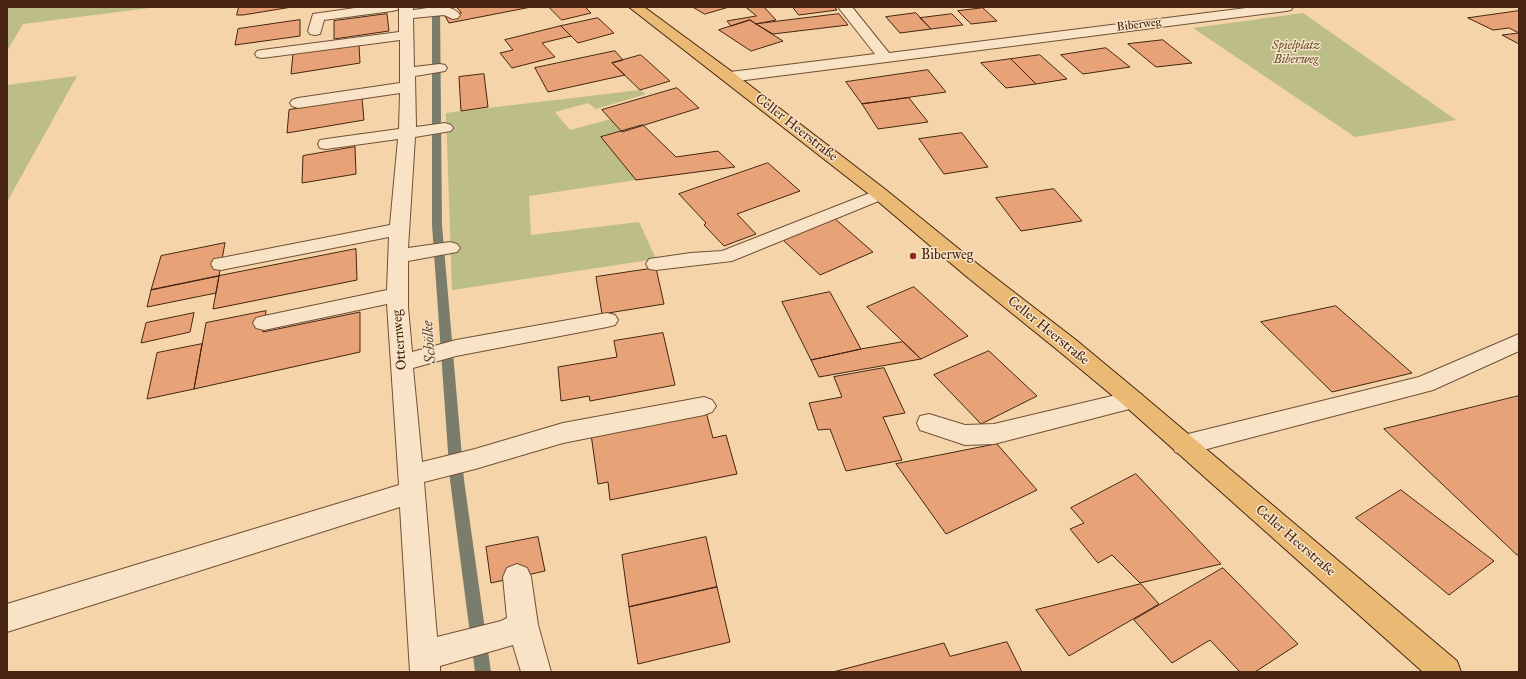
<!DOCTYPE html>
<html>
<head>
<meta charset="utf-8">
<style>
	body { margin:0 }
	#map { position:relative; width:1526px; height:679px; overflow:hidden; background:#f4d4a8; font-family:"IM FELL Great Primer",serif }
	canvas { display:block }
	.frame { position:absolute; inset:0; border:8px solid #462411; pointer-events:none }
</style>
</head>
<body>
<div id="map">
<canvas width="1526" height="679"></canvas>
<div class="frame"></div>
</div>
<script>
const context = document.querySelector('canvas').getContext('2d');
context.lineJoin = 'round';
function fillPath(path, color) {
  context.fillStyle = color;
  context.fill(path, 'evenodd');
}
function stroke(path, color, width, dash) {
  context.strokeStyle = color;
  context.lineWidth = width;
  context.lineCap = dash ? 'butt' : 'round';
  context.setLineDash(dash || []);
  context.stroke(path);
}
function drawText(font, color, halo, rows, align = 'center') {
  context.font = font + ' "IM FELL Great Primer",serif';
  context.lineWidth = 3;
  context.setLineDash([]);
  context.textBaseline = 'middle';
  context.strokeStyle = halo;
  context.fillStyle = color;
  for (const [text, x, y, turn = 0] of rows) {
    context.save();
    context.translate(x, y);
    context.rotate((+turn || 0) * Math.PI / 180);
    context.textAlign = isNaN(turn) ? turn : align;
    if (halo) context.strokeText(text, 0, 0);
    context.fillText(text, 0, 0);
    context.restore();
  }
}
fillPath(new Path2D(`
	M 7,7 L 157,7 L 23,24 L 7,51 Z
	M 1303,13 L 1456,120 L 1355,137 L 1193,28 Z
	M 77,76 L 7,202 L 7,85 Z
	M 640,90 L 646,94 L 596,109 L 588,103 L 555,112 L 570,130 L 611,119 L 622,132 L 636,180 L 529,196 L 531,235 L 639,222 L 656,259 L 452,290 L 446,113 Z`), '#bcbd87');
fillPath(new Path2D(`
	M 432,7 L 440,7 L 442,225 L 464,480 L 491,672 L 475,672 L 450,480 L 432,225 Z`), '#7a7d6b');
const building = new Path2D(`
	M 239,7 L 292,7 L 243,15 L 237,15 Z
	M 457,7 L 531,7 L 449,23 L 445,16 L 461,13 Z
	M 549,7 L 585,7 L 591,13 L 562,20 Z
	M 693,7 L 729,7 L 705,14 Z
	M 746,7 L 764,7 L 776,20 L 756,24 L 750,20 L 731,26 L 727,21 L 756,16 Z
	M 793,7 L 834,7 L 837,10 L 799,15 Z
	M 983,8 L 997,21 L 971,24 L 958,11 Z
	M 1519,11 L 1519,44 L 1502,35 L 1519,33 L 1509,28 L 1493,30 L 1468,18 Z
	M 916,13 L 931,29 L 900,33 L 886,17 Z
	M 387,14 L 389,31 L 334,39 L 334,21 Z
	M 839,14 L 848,25 L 773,34 L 756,24 Z
	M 952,14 L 963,25 L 931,29 L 920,18 Z
	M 598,18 L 614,33 L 578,43 L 561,26 Z
	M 300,20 L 300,36 L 235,45 L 238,29 Z
	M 750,20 L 756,24 L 783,41 L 751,51 L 719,30 Z
	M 561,26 L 571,36 L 542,43 L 555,57 L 512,68 L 500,53 L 513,50 L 505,40 Z
	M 1163,40 L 1192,63 L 1156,67 L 1128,44 Z
	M 359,44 L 360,63 L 291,74 L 293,54 Z
	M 1106,48 L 1130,67 L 1083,74 L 1061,55 Z
	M 615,51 L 623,60 L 612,63 L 625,75 L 548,92 L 535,68 Z
	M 641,55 L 670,81 L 640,90 L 612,63 Z
	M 1040,55 L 1067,79 L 1036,84 L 1011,59 Z
	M 1011,59 L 1036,84 L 1006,88 L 981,63 Z
	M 928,70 L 946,92 L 862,104 L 846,82 Z
	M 484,74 L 488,107 L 461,111 L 459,77 Z
	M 677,88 L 699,108 L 622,132 L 602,110 Z
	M 362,98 L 364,120 L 287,133 L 289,110 Z
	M 909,98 L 928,122 L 878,129 L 862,104 Z
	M 643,125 L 676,157 L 718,151 L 735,167 L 636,180 L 601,137 Z
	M 962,133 L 988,167 L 944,174 L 919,139 Z
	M 355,147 L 356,174 L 302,183 L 303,156 Z
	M 768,163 L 800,191 L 737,214 L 756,234 L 724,246 L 704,225 L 706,223 L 679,194 Z
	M 1054,189 L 1082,221 L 1021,231 L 996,198 Z
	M 834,218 L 873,252 L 820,275 L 782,239 Z
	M 225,243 L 219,276 L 151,290 L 161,256 Z
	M 356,249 L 357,280 L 213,309 L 219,276 Z
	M 656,268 L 664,304 L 602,314 L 596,277 Z
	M 219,276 L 216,293 L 147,307 L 151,290 Z
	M 914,287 L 968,336 L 921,359 L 867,307 Z
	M 830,292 L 861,349 L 811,360 L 782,302 Z
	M 1336,306 L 1412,373 L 1332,392 L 1261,322 Z
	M 266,311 L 263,332 L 360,312 L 360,352 L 194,389 L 206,323 Z
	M 194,313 L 190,332 L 141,343 L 146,323 Z
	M 663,333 L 675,385 L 590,401 L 589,396 L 561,401 L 558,367 L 617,357 L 614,341 Z
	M 903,342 L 921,359 L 819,377 L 811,360 L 861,349 Z
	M 202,344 L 194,389 L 147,399 L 157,353 Z
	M 989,351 L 1037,396 L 981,424 L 934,375 Z
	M 884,368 L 905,413 L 883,417 L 902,460 L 846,471 L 830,429 L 818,430 L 809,403 L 842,397 L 834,377 Z
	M 1519,396 L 1519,554 L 1517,555 L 1384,429 Z
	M 706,412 L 713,438 L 726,435 L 737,474 L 610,500 L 608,482 L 598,484 L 591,434 Z
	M 997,444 L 1037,490 L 946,534 L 896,464 Z
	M 1136,474 L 1221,564 L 1140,583 L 1112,555 L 1098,563 L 1070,529 L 1084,523 L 1071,508 Z
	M 1401,490 L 1494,561 L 1449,595 L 1356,518 Z
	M 538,537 L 545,571 L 491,583 L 486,547 Z
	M 706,537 L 717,587 L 629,607 L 622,555 Z
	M 1223,568 L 1298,644 L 1255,672 L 1240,672 L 1210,640 L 1172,663 L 1134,620 Z
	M 1141,584 L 1159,604 L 1069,656 L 1036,610 Z
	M 717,587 L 730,642 L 638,664 L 629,607 Z
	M 1007,642 L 1022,672 L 833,672 L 944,643 L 950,656 Z`);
fillPath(building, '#e7a377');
stroke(building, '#462411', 1);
const minor = new Path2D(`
	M 362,7 L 399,7 L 397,10 L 392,11 L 324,20 L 320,34 L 315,35 L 310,34 L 308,31 L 313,14 Z
	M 399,7 L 413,7 L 413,10 C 426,9 450,1 460,15 L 458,18 L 453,19 L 444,15 L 413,18 L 414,67 L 440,64 L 445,65 L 447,68 L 445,71 L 415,76 L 416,127 L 445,123 L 451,125 L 453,128 L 451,131 L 415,137 L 408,248 L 450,242 L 457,244 L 460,248 L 457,252 L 408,261 L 408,307 L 412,352 L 456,340 L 607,313 L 615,315 L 618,320 L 615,325 L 607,327 L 456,356 L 413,368 L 422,462 L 475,449 L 563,423 L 704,397 L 712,400 L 716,406 L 712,412 L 704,415 L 563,443 L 475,469 L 424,482 L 437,637 L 501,621 L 507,618 L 503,577 L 507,568 L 517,564 L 527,568 L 531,577 L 538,625 L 551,672 L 521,672 L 513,645 L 440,666 L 440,672 L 410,672 L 400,507 L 7,632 L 7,604 L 399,485 L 387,304 L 264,330 L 256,328 L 253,323 L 256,318 L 264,316 L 387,290 L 389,237 L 221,270 L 214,269 L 211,264 L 214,259 L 221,258 L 390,225 L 398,139 L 326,149 L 320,148 L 318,144 L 320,140 L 326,139 L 399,129 L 400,93 L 298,108 L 292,106 L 290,103 L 292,100 L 298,98 L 400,83 L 400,40 L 262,58 L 257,57 L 255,54 L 257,51 L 262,50 L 399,32 Z
	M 838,7 L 852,7 L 889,53 L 1254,7 L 1293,7 L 1291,10 L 1286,11 L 730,82 L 725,80 L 722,77 L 725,74 L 730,72 L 875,54 Z
	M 880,189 L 886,190 L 889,194 L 886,198 L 732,261 L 656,270 L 649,269 L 646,264 L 649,259 L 691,253 L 722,251 Z
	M 1519,334 L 1519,351 L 1433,390 L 1184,455 L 1175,452 L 1172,445 L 1175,438 L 1184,435 L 1419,377 Z
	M 1133,391 L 1141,394 L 1145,400 L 1141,406 L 994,444 L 965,445 L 920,430 L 917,423 L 920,416 L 929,414 L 965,425 L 994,424 Z`);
const major = new Path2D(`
	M 629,7 L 644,7 L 735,74 L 886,190 L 980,266 L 1076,340 L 1141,394 L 1457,661 L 1461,672 L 1423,672 L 1125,406 L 1060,352 L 966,276 L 874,198 Z`);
stroke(minor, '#725037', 2);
stroke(major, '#462411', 2);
fillPath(minor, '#f8e3c6');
fillPath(major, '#eaba74');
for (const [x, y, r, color] of [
	[913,256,4,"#8f2418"]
]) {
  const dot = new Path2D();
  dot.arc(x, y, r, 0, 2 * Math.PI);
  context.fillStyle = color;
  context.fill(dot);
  stroke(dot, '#f8e3c6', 1.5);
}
drawText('12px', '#462411', '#f8e3c6', [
	["Biberweg",1139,25,-7]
]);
drawText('italic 12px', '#644a2e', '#f8e3c6', [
	["Spielplatz",1296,46],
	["Biberweg",1296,60]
]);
drawText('14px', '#462411', '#f8e3c6', [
	["Celler Heerstraße",796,128,38],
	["Celler Heerstraße",1048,331,39],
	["Otternweg",400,340,-95],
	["Celler Heerstraße",1295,541,41]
]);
drawText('14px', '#462411', '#f8e3c6', [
	["Biberweg",921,256]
], 'left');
drawText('italic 15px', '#5c4936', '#f8e3c6', [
	["Schölke",430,342,-94]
]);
</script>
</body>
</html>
